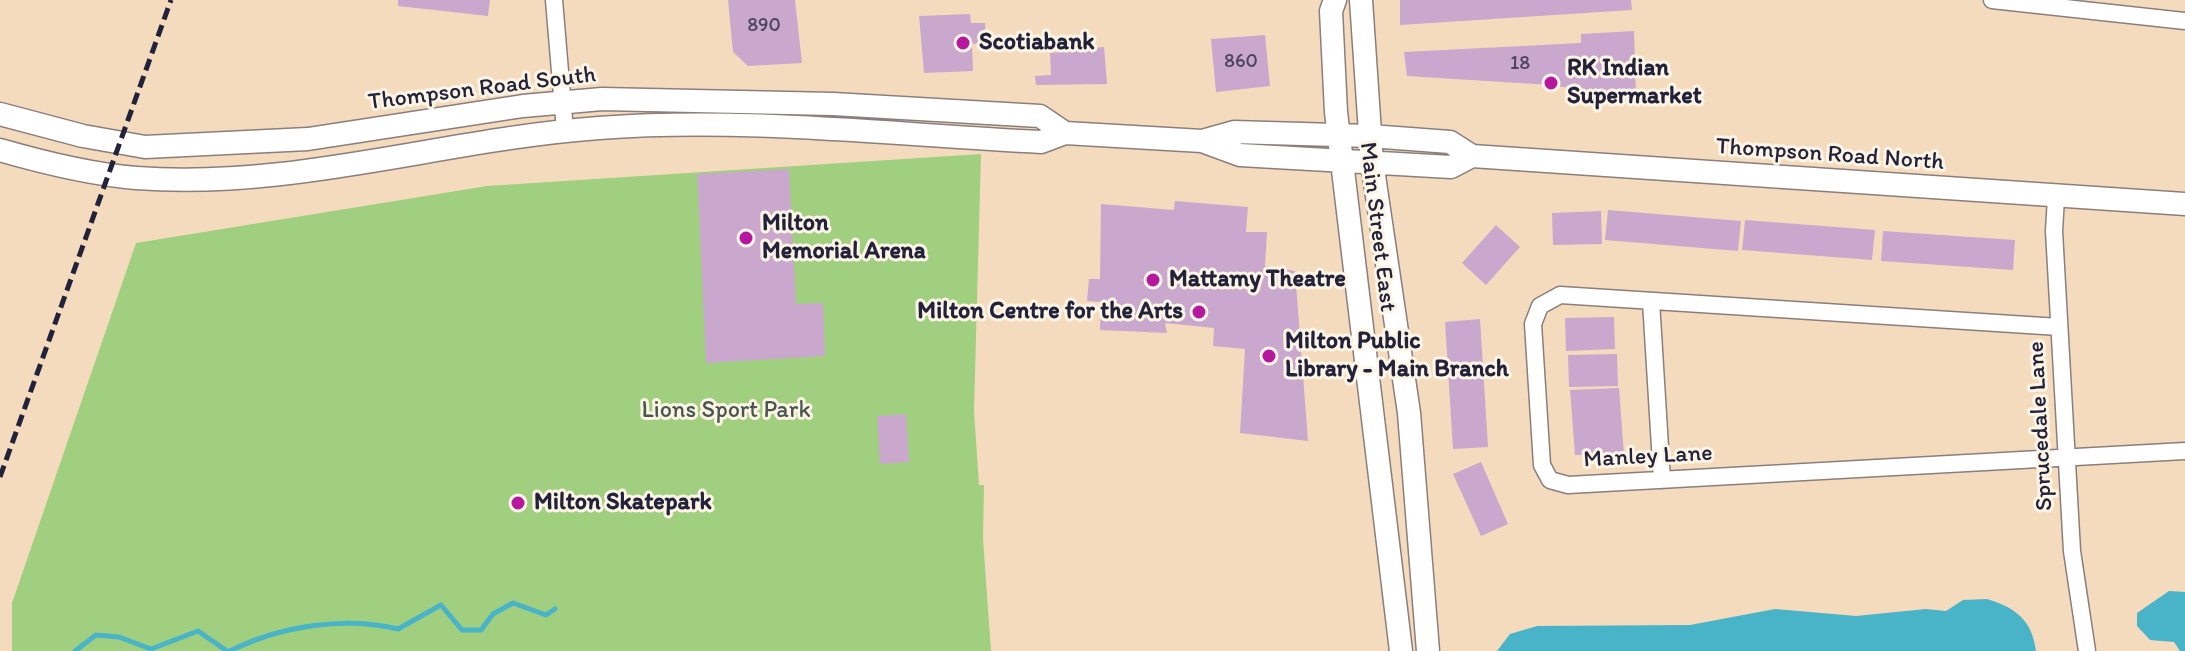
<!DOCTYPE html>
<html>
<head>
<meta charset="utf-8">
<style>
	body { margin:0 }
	canvas { display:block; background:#f4dbbe }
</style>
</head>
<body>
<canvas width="2185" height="651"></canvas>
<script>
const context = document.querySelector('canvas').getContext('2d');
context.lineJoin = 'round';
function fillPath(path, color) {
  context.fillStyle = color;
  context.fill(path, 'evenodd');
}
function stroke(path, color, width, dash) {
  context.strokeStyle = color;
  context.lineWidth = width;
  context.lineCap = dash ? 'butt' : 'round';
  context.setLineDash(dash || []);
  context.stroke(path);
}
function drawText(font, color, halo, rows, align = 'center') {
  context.font = font + ' Itim,sans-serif';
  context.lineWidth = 6;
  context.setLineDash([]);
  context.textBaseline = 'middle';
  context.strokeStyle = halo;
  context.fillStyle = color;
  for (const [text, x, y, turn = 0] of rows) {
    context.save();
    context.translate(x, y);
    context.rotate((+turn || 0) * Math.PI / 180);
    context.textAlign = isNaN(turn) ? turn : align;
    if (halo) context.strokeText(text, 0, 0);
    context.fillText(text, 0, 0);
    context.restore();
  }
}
fillPath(new Path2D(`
	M 981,154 L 974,411 L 979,485 L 984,485 L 983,539 L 991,651 L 12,651 L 12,603 L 136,243 L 487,186 Z`), '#a0d07f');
fillPath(new Path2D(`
	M 2169,591 L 2185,592 L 2185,651 L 2180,651 L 2174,642 L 2150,640 L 2137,626 L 2137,613 Z
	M 1987,599 C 2016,608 2032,620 2036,651 L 1497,651 L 1510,634 L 1537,626 L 1690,625 L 1775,609 L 1856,616 L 1926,609 L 1946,611 L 1963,600 Z`), '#49b3c7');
stroke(new Path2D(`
	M 75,651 L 96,635 L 119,637 L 151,649 L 198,631 L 227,651
	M 230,651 C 280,626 344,616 398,629 L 441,605 L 462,630 L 481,630 L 493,614 L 513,603 L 546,615 L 555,609`), '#49b3c7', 5);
fillPath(new Path2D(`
	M 398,0 L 490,0 L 488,16 L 398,6 Z
	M 728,0 L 795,0 L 802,63 L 748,66 L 733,52 Z
	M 1400,0 L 1631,0 L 1632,10 L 1400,25 Z
	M 970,14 L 971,23 L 985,23 L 986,43 L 972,44 L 973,71 L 924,73 L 919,16 Z
	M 1634,31 L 1636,94 L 1585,96 L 1583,90 L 1550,85 L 1407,76 L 1404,52 L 1581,43 L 1581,34 Z
	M 1265,35 L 1270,86 L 1216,92 L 1211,39 Z
	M 1104,47 L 1107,84 L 1036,85 L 1035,76 L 1051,75 L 1050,53 Z
	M 789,169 L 796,304 L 823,303 L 825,356 L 706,363 L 697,174 Z
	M 1175,201 L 1248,207 L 1246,232 L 1267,232 L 1265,266 L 1295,271 L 1308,441 L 1240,433 L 1245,349 L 1213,346 L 1214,328 L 1165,323 L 1167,333 L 1100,330 L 1101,302 L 1087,301 L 1089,279 L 1100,279 L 1101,204 L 1174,210 Z
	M 1608,210 L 1741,221 L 1738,251 L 1605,240 Z
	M 1601,211 L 1602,244 L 1553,245 L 1552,213 Z
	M 1745,220 L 1875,230 L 1872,260 L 1742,250 Z
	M 1496,225 L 1520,247 L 1486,285 L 1462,263 Z
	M 1883,231 L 2015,240 L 2013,270 L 1881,261 Z
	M 1614,317 L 1615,349 L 1566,351 L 1565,318 Z
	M 1480,319 L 1488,447 L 1453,449 L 1445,322 Z
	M 1617,354 L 1618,386 L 1569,387 L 1568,355 Z
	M 1619,388 L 1624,454 L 1575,455 L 1570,390 Z
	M 906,414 L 909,462 L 880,464 L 877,416 Z
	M 1481,462 L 1508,524 L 1481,536 L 1453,474 Z`), '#caa8cd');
const street = new Path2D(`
	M 554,0 L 565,131
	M 1992,0 L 2185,21
	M 2056,198 L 2054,231 L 2072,551 L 2087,651
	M 1651,301 L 1662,480
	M 2059,327 L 1560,295 L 1540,306 L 1533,324 L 1542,465 L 1550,480 L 1568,485 L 2185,451`);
const secondary = new Path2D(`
	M 1335,0 L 1331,11 L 1336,112 L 1401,651
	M 1361,0 L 1372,162 L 1409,413 L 1428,651
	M 0,114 L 83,136 L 145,147 L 308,139 L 523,106 L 602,99 L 833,104 L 1040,116 L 1065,133
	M 1202,141 L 1234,132 L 1370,136 L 1450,142 L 1472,156 L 2185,204
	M 0,150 C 45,163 89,174 136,178 C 292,190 445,139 599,128 C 746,117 895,135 1041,142 L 1065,133 L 1202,141 L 1240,155 L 1451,167 L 1472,156`);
stroke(street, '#8b7e7c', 19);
stroke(secondary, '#8b7e7c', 25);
stroke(street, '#fff', 16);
stroke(secondary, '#fff', 22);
stroke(new Path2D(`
	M 0,477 L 171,0`), '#22223b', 5, [12, 6]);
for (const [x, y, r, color] of [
	[963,43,8,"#b5179e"],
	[1551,83,8,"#b5179e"],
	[746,238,8,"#b5179e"],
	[1153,280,8,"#b5179e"],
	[1199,312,8,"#b5179e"],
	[1269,356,8,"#b5179e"],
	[518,503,8,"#b5179e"]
]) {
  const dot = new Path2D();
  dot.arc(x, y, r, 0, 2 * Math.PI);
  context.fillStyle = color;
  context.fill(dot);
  stroke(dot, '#fcf5e5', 3);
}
drawText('20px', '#4c4460', null, [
	["890",764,26],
	["860",1241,62],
	["18",1520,64]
]);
drawText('bold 24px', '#22223b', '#fcf5e5', [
	["Scotiabank",979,43],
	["RK Indian",1567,69],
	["Supermarket",1567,97],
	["Milton",762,224],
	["Memorial Arena",762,252],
	["Mattamy Theatre",1169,280],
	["Milton Centre for the Arts",1183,312,"right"],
	["Milton Public",1285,342],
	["Library - Main Branch",1285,370],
	["Milton Skatepark",534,503]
], 'left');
drawText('24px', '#22223b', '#fcf5e5', [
	["Thompson Road South",482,89,-7],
	["Thompson Road North",1830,155,4],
	["Main Street East",1377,227,83],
	["Sprucedale Lane",2041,426,-93],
	["Manley Lane",1648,457,-3]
]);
drawText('24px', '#48564f', '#fcf5e5', [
	["Lions Sport Park",726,411]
]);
</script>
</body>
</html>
